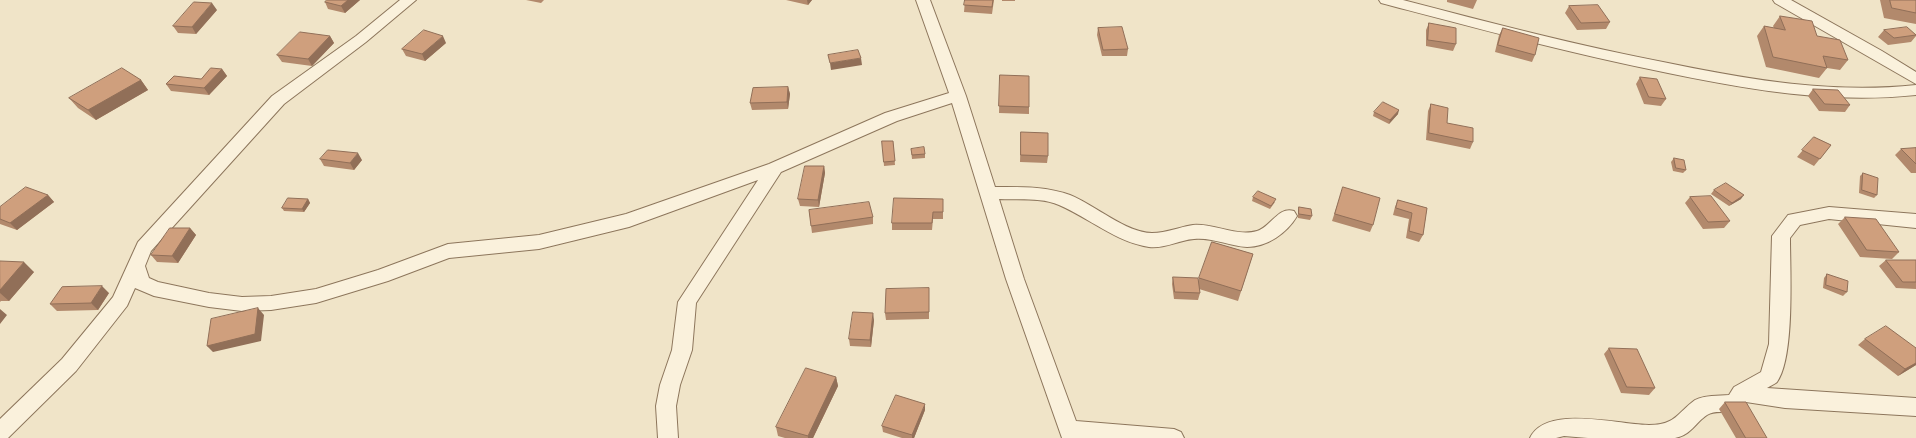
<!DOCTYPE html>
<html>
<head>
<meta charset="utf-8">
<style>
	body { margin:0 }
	canvas { display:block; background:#f0e4c8 }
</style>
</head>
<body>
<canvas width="1916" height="438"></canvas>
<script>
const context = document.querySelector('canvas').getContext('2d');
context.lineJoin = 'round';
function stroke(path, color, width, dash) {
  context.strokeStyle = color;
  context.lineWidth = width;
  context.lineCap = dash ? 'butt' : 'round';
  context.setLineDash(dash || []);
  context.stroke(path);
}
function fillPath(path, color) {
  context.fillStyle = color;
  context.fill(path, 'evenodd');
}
const street = new Path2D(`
	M 400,0 L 416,0 L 366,42 L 284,104 L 151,251 L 145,266 L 149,278 L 158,282 L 209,293 L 242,297 L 271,296 L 316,289 L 378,270 L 448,244 L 539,235 L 626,214 L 769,164 L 885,113 L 949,93 L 916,0 L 930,0 L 966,96 L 995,187 C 1020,187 1046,186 1070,195 C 1095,205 1126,233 1152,233 C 1167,233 1179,227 1193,225 C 1214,223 1236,237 1257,231 C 1271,227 1278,206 1294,211 L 1297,216 C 1287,233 1267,247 1247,247 C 1229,246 1212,237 1194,239 C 1179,240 1165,249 1149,247 C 1116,242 1089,218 1059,205 C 1041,197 1018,200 999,199 L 1024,279 L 1076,421 L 1174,429 L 1181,432 L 1184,438 L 1062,438 L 1006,279 L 952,103 L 897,121 L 781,172 L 696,303 L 692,350 L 680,385 L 676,406 L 678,438 L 658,438 L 656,406 L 660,385 L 672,350 L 678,302 L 758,180 L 629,227 L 539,249 L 449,258 L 388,281 L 316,303 L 271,310 L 242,311 L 209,307 L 154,296 L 135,288 L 127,306 L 76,371 L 8,438 L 0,438 L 0,419 L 62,359 L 113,297 L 138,242 L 272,96 L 356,36 Z
	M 1379,0 L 1403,0 C 1491,23 1579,46 1668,63 C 1751,80 1832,94 1916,85 L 1916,95 C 1831,104 1751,90 1668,73 C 1572,54 1476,28 1381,3 Z
	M 1773,0 L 1791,0 L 1882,51 L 1916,72 L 1916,84 L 1775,3 Z
	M 1829,207 L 1916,214 L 1916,228 L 1829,219 L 1800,225 L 1790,238 C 1790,270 1795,357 1777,382 C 1775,384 1770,386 1767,388 L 1916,398 L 1916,416 L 1785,408 L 1746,402 C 1736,420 1720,407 1707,415 C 1695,423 1691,435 1675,438 L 1588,438 L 1564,436 L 1556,438 L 1530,438 C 1546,404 1619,425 1649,425 C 1676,425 1677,413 1695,400 C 1704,395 1719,396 1729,395 L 1734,387 L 1761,372 L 1769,344 L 1772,236 L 1788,215 Z`);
stroke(street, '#8d765c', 2);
fillPath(street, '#faf1dc');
fillPath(new Path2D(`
	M 327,0 L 360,0 L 345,13 L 328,9 L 325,2 Z
	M 526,0 L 544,0 L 541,3 Z
	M 786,0 L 812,0 L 808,5 Z
	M 965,0 L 994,0 L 992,14 L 964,12 Z
	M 1002,0 L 1015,0 L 1015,1 L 1002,1 Z
	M 1447,0 L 1477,0 L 1473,9 L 1447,2 Z
	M 1880,0 L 1916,0 L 1916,24 L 1884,18 Z
	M 1569,6 L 1610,22 L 1606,29 L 1577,30 L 1565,13 Z
	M 217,10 L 196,34 L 178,33 L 173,26 Z
	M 1780,16 L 1817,36 L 1848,60 L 1840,70 L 1827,68 L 1819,78 L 1766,67 L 1757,36 L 1764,26 L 1774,28 L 1773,26 Z
	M 1429,23 L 1456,44 L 1453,51 L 1426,46 L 1426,30 Z
	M 1098,28 L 1128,49 L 1127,56 L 1102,56 L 1097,35 Z
	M 1503,28 L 1535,55 L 1532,62 L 1495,52 L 1499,35 Z
	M 1884,30 L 1916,34 L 1916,36 L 1911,42 L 1888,45 L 1878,37 Z
	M 330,36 L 334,43 L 312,66 L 282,62 L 277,55 Z
	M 446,43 L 425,61 L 406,56 L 402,49 Z
	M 222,69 L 227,76 L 209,95 L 171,91 L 166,84 L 201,79 Z
	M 1000,75 L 1029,107 L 1029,114 L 999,113 Z
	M 1640,77 L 1666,99 L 1661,106 L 1644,104 L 1636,84 Z
	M 141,80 L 148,90 L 96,120 L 78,108 L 69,98 Z
	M 788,87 L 790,94 L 788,109 L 752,110 L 750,103 Z
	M 1813,89 L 1850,105 L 1845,112 L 1819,111 L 1808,96 Z
	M 1431,104 L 1447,123 L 1473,142 L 1470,149 L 1426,140 L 1428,111 Z
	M 1374,112 L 1398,114 L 1389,124 L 1373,116 Z
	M 1021,132 L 1048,156 L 1047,163 L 1020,162 Z
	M 1814,137 L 1831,145 L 1814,166 L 1797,157 Z
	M 882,141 L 893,141 L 895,165 L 884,166 Z
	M 1916,148 L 1916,173 L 1911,173 L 1895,155 L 1901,149 Z
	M 911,149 L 925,154 L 925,158 L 912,159 Z
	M 1674,158 L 1686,170 L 1683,173 L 1673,171 L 1671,162 Z
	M 320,159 L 362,160 L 354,170 L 324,166 Z
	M 824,166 L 825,173 L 819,207 L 800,206 L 798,199 Z
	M 1863,173 L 1877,195 L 1874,198 L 1859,193 L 1860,176 Z
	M 1343,187 L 1373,225 L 1370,232 L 1332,221 Z
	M 1714,190 L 1741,199 L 1729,206 L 1711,194 Z
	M 48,195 L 54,202 L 17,230 L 0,224 L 0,207 Z
	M 1253,197 L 1275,202 L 1270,209 L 1252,201 Z
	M 1690,197 L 1730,221 L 1724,228 L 1703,229 L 1685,203 Z
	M 308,199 L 310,203 L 304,212 L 284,211 L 282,208 Z
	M 943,199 L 943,219 L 933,219 L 932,230 L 892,230 L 892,223 Z
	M 1398,200 L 1427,208 L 1423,235 L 1419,242 L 1406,238 L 1409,219 L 1393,215 L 1395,207 Z
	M 1299,207 L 1312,216 L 1310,220 L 1298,218 L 1298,210 Z
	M 809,210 L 873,217 L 873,224 L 812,233 Z
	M 1845,217 L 1899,252 L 1892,259 L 1860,257 L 1838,224 Z
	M 190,228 L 196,235 L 178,263 L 157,262 L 151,255 Z
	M 1212,242 L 1253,254 L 1238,301 L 1199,289 L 1200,293 L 1198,300 L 1174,299 L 1172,284 L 1173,277 L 1198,281 Z
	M 1886,260 L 1916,260 L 1916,289 L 1896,288 L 1879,266 Z
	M 0,261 L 34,272 L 9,301 L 1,301 L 0,302 Z
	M 1827,274 L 1847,292 L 1843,296 L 1823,288 L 1824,278 Z
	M 929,288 L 929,319 L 886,320 L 885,313 Z
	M 109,293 L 98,310 L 57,311 L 50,304 Z
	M 874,320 L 871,347 L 850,346 L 849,339 Z
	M 1865,339 L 1916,348 L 1916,365 L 1898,376 L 1858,345 Z
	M 1609,348 L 1655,388 L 1649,395 L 1621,393 L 1604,354 Z
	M 836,377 L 838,386 L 813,438 L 785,438 L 778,436 L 776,427 Z
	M 1725,402 L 1767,438 L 1736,438 L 1719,409 Z
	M 925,410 L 914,438 L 902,438 L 883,432 L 882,426 Z`), '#b2896c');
fillPath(new Path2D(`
	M 348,0 L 360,0 L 345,13 L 341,6 Z
	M 807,0 L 812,0 L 808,5 Z
	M 212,3 L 217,10 L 196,34 L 192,27 Z
	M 330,36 L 334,43 L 312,66 L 308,59 Z
	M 443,36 L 446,43 L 425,61 L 422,54 Z
	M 861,58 L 862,65 L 831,70 L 830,63 Z
	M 222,69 L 227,76 L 209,95 L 204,88 Z
	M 141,80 L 148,90 L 96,120 L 88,110 Z
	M 788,87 L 790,94 L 788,109 L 787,102 Z
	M 1399,110 L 1398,114 L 1389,124 L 1390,120 Z
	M 358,153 L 362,160 L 354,170 L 350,163 Z
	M 824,166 L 825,173 L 819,207 L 818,200 Z
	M 48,195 L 54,202 L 17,230 L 10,223 Z
	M 1744,195 L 1741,199 L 1729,206 L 1732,203 Z
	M 308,199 L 310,203 L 304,212 L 302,209 Z
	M 190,228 L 196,235 L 178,263 L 172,256 Z
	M 24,262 L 34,272 L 9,301 L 0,293 L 0,290 Z
	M 102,286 L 109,293 L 98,310 L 91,303 Z
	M 258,308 L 264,315 L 261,341 L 213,352 L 207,346 Z
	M 0,309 L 7,315 L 0,324 Z
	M 873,313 L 874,320 L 871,347 L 870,340 Z
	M 1916,363 L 1916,365 L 1898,376 L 1905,369 Z
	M 836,377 L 838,386 L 813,438 L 808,438 L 808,436 Z
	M 925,404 L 925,410 L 914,438 L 912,438 L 912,435 Z`), '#916f58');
const building = new Path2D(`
	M 327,0 L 348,0 L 341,6 L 325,2 Z
	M 965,0 L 993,0 L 992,7 L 964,5 Z
	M 1890,0 L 1916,0 L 1916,13 L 1892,8 Z
	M 194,2 L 212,3 L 192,27 L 173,26 Z
	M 1598,5 L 1610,22 L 1581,23 L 1569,6 Z
	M 1780,16 L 1812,21 L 1817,36 L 1840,40 L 1848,60 L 1823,56 L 1827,68 L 1773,57 L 1764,26 L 1785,30 Z
	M 1429,23 L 1456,28 L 1456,44 L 1428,40 Z
	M 1122,27 L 1128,49 L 1103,50 L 1098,28 Z
	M 1907,27 L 1916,35 L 1894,38 L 1884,30 Z
	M 1503,28 L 1539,38 L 1535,55 L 1498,45 Z
	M 424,30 L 443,36 L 422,54 L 402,49 Z
	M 300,32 L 330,36 L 308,59 L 277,55 Z
	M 858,50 L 861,58 L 830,63 L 828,55 Z
	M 122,68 L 141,80 L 88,110 L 69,98 Z
	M 211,68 L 222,69 L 204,88 L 166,84 L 174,76 L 201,79 Z
	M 1000,75 L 1029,76 L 1029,107 L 999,106 Z
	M 1640,77 L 1657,79 L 1666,99 L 1649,97 Z
	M 788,87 L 787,102 L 750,103 L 753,88 Z
	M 1813,89 L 1838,90 L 1850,105 L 1825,104 Z
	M 1383,102 L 1399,110 L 1390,120 L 1374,112 Z
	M 1431,104 L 1448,108 L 1447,123 L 1473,128 L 1473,142 L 1429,133 Z
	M 1021,132 L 1048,133 L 1048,156 L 1021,155 Z
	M 1814,137 L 1831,145 L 1820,159 L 1802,150 Z
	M 882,141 L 893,141 L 895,161 L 884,162 Z
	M 924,147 L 925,154 L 912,155 L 911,149 Z
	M 1916,148 L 1916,164 L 1901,149 Z
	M 328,150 L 358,153 L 350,163 L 320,159 Z
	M 1674,158 L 1684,160 L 1686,170 L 1676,168 Z
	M 805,166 L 824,166 L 818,200 L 798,199 Z
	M 1863,173 L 1878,178 L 1877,195 L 1862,190 Z
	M 1726,183 L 1744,195 L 1732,203 L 1714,190 Z
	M 26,187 L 48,195 L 10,223 L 0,219 L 0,207 Z
	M 1343,187 L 1380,198 L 1373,225 L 1335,214 Z
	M 1258,191 L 1276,199 L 1271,206 L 1253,197 Z
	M 1711,196 L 1730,221 L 1708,222 L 1690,197 Z
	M 288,198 L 308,199 L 302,209 L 282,208 Z
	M 894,198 L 943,199 L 943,212 L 933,212 L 932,223 L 892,223 Z
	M 1398,200 L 1427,208 L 1423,235 L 1409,231 L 1412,213 L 1396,208 Z
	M 869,202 L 873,217 L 811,226 L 809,210 Z
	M 1299,207 L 1311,209 L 1312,216 L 1299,214 Z
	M 1845,217 L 1876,219 L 1899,252 L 1867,250 Z
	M 170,228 L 190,228 L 172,256 L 151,255 Z
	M 1212,242 L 1253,254 L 1241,291 L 1199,278 Z
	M 1886,260 L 1916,260 L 1916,282 L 1903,282 Z
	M 0,261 L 24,262 L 0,290 Z
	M 1827,274 L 1848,281 L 1847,292 L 1826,285 Z
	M 1173,277 L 1198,278 L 1200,293 L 1175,292 Z
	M 102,286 L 91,303 L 50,304 L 62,287 Z
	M 929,288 L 929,312 L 885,313 L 886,289 Z
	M 258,308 L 255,334 L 207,346 L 211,319 Z
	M 853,312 L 873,313 L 870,340 L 849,339 Z
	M 1886,326 L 1916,348 L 1916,363 L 1905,369 L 1865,339 Z
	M 1609,348 L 1637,349 L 1655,388 L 1627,387 Z
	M 806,368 L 836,377 L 808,436 L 776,427 Z
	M 896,395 L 925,404 L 912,435 L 882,426 Z
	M 1725,402 L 1746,402 L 1767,438 L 1746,438 Z`);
fillPath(building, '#cf9f7d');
stroke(building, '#916f58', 1);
</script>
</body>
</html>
